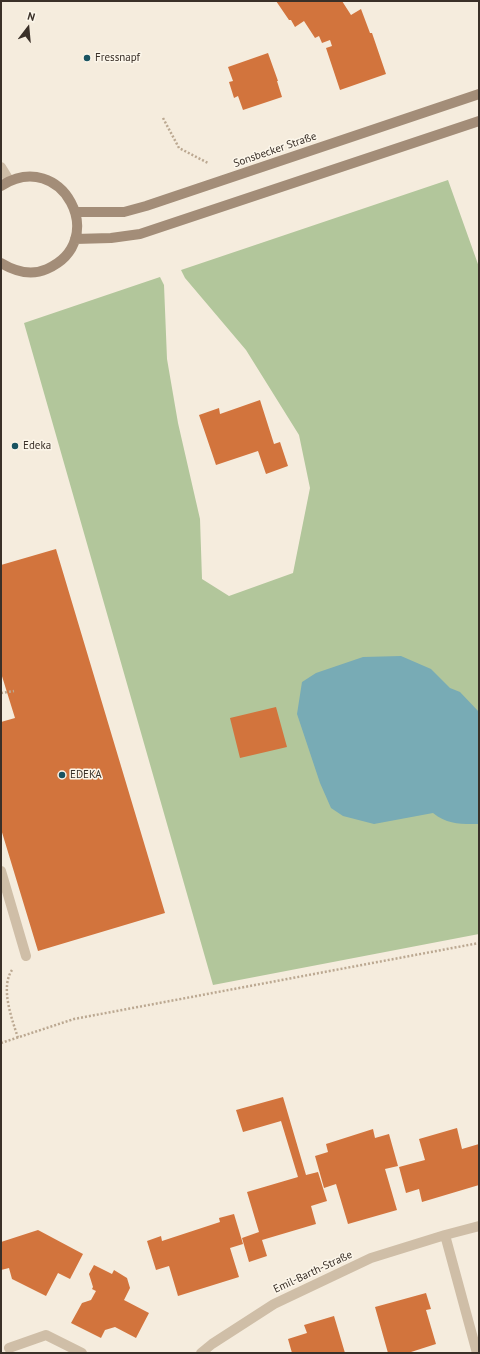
<!DOCTYPE html>
<html>
<head>
<meta charset="utf-8">
<style>
	body { margin:0 }
	#map { position:relative; width:480px; height:1354px; overflow:hidden; background:#f5ecdd; font-family:"PT Sans",sans-serif }
	canvas { display:block }
	.frame { position:absolute; inset:0; border:2px solid #3a3028; pointer-events:none }
	.north { position:absolute; left:8px; top:8px; width:40px; height:40px; -webkit-text-stroke:3px #fcf6ea; paint-order:stroke; rotate:16deg; font-size:11px; font-weight:700; line-height:16px; text-align:center; color:#3a3028 }
	.north::after { content:''; display:block; margin:auto; width:14px; height:18px; background:#3a3028; clip-path:polygon(50% 0,100% 100%,50% 72%,0 100%) }
</style>
</head>
<body>
<div id="map">
<canvas width="480" height="1354"></canvas>
<div class="frame"></div>
<div class="north">N</div>
</div>
<script>
const context = document.querySelector('canvas').getContext('2d');
context.lineJoin = 'round';
function fillPath(path, color) {
  context.fillStyle = color;
  context.fill(path, 'evenodd');
}
function stroke(path, color, width, dash) {
  context.strokeStyle = color;
  context.lineWidth = width;
  context.lineCap = dash ? 'butt' : 'round';
  context.setLineDash(dash || []);
  context.stroke(path);
}
function drawText(font, color, halo, rows, align = 'center') {
  context.font = font + ' "PT Sans",sans-serif';
  context.lineWidth = 3;
  context.setLineDash([]);
  context.textBaseline = 'middle';
  context.strokeStyle = halo;
  context.fillStyle = color;
  for (const [text, x, y, turn = 0] of rows) {
    context.save();
    context.translate(x, y);
    context.rotate((+turn || 0) * Math.PI / 180);
    context.textAlign = isNaN(turn) ? turn : align;
    if (halo) context.strokeText(text, 0, 0);
    context.fillText(text, 0, 0);
    context.restore();
  }
}
fillPath(new Path2D(`
	M 448,180 L 479,267 L 479,934 L 213,985 L 24,323 L 160,277 L 164,285 L 167,359 L 178,423 L 200,519 L 202,579 L 229,596 L 293,573 L 310,488 L 299,435 L 246,350 L 185,278 L 181,270 Z`), '#b2c69b');
fillPath(new Path2D(`
	M 401,656 L 431,669 L 450,688 L 460,692 L 479,712 L 479,824 C 461,824 448,825 433,813 L 374,824 L 343,816 L 331,808 L 320,783 L 297,714 L 302,682 L 316,673 L 363,657 Z`), '#78abb5');
fillPath(new Path2D(`
	M 276,1 L 342,1 L 351,15 L 361,9 L 370,33 L 372,33 L 386,74 L 340,90 L 326,48 L 332,46 L 330,40 L 322,43 L 319,36 L 315,38 L 304,21 L 295,27 L 291,20 L 289,20 Z
	M 268,53 L 278,81 L 277,81 L 282,97 L 243,110 L 238,96 L 234,98 L 229,82 L 233,81 L 228,67 Z
	M 260,400 L 274,444 L 280,442 L 288,466 L 266,474 L 258,451 L 216,465 L 199,415 L 219,408 L 220,414 Z
	M 56,549 L 165,913 L 38,951 L 1,829 L 1,722 L 15,718 L 1,673 L 1,565 Z
	M 276,707 L 287,747 L 240,758 L 230,718 Z
	M 283,1097 L 306,1175 L 318,1172 L 327,1201 L 311,1206 L 316,1224 L 262,1240 L 267,1256 L 249,1262 L 242,1238 L 259,1232 L 247,1192 L 298,1177 L 281,1121 L 243,1132 L 236,1110 Z
	M 457,1128 L 462,1149 L 479,1144 L 479,1185 L 422,1202 L 419,1189 L 406,1193 L 399,1167 L 425,1160 L 419,1139 Z
	M 373,1129 L 375,1138 L 389,1134 L 398,1166 L 385,1169 L 397,1210 L 348,1224 L 336,1184 L 324,1188 L 315,1156 L 328,1152 L 326,1144 Z
	M 234,1214 L 243,1244 L 230,1248 L 239,1277 L 178,1296 L 169,1266 L 156,1270 L 147,1241 L 161,1236 L 162,1241 L 220,1222 L 219,1218 Z
	M 38,1230 L 83,1254 L 70,1279 L 58,1273 L 46,1296 L 12,1279 L 9,1268 L 1,1270 L 1,1242 Z
	M 94,1265 L 112,1274 L 114,1270 L 127,1278 L 130,1288 L 124,1300 L 149,1313 L 136,1338 L 115,1327 L 105,1330 L 101,1338 L 71,1323 L 82,1303 L 91,1300 L 96,1291 L 92,1289 L 93,1287 L 89,1274 Z
	M 426,1293 L 431,1309 L 426,1310 L 436,1344 L 411,1352 L 411,1353 L 388,1353 L 375,1307 Z
	M 334,1316 L 345,1353 L 292,1353 L 288,1339 L 307,1333 L 304,1325 Z`), '#d2743d');
stroke(new Path2D(`
	M 163,118 L 179,148 L 208,163
	M 1,693 L 14,691
	M 12,970 C 0,988 12,1019 18,1038
	M 1,1043 L 74,1019 L 479,943`), '#bba891', 2.5, [2, 2]);
stroke(new Path2D(`
	M 1,871 L 26,956`), '#cfbea7', 10);
stroke(new Path2D(`
	M 1,167 L 9,180
	M 445,1235 L 477,1353
	M 9,1348 L 46,1335 L 82,1353
	M 201,1353 L 212,1344 L 274,1304 L 371,1258 L 445,1235 L 479,1226`), '#cfbea7', 10);
stroke(new Path2D(`
	M 1,186 C 62,147 111,241 47,269 C 31,276 16,272 1,263
	M 75,212 L 124,212 L 146,206 L 479,94
	M 75,239 L 111,238 L 140,234 L 479,121`), '#a38d78', 10);
for (const [x, y, r, color] of [
	[87,58,4,"#195361"],
	[15,446,4,"#195361"],
	[62,775,4,"#195361"]
]) {
  const dot = new Path2D();
  dot.arc(x, y, r, 0, 2 * Math.PI);
  context.fillStyle = color;
  context.fill(dot);
  stroke(dot, '#fcf6ea', 1.5);
}
drawText('11px', '#3a3028', '#fcf6ea', [
	["Fressnapf",95,58],
	["Edeka",23,446],
	["EDEKA",70,775]
], 'left');
drawText('11px', '#3a3028', '#fcf6ea', [
	["Sonsbecker Straße",275,150,-19],
	["Emil-Barth-Straße",313,1272,-25]
]);
</script>
</body>
</html>
